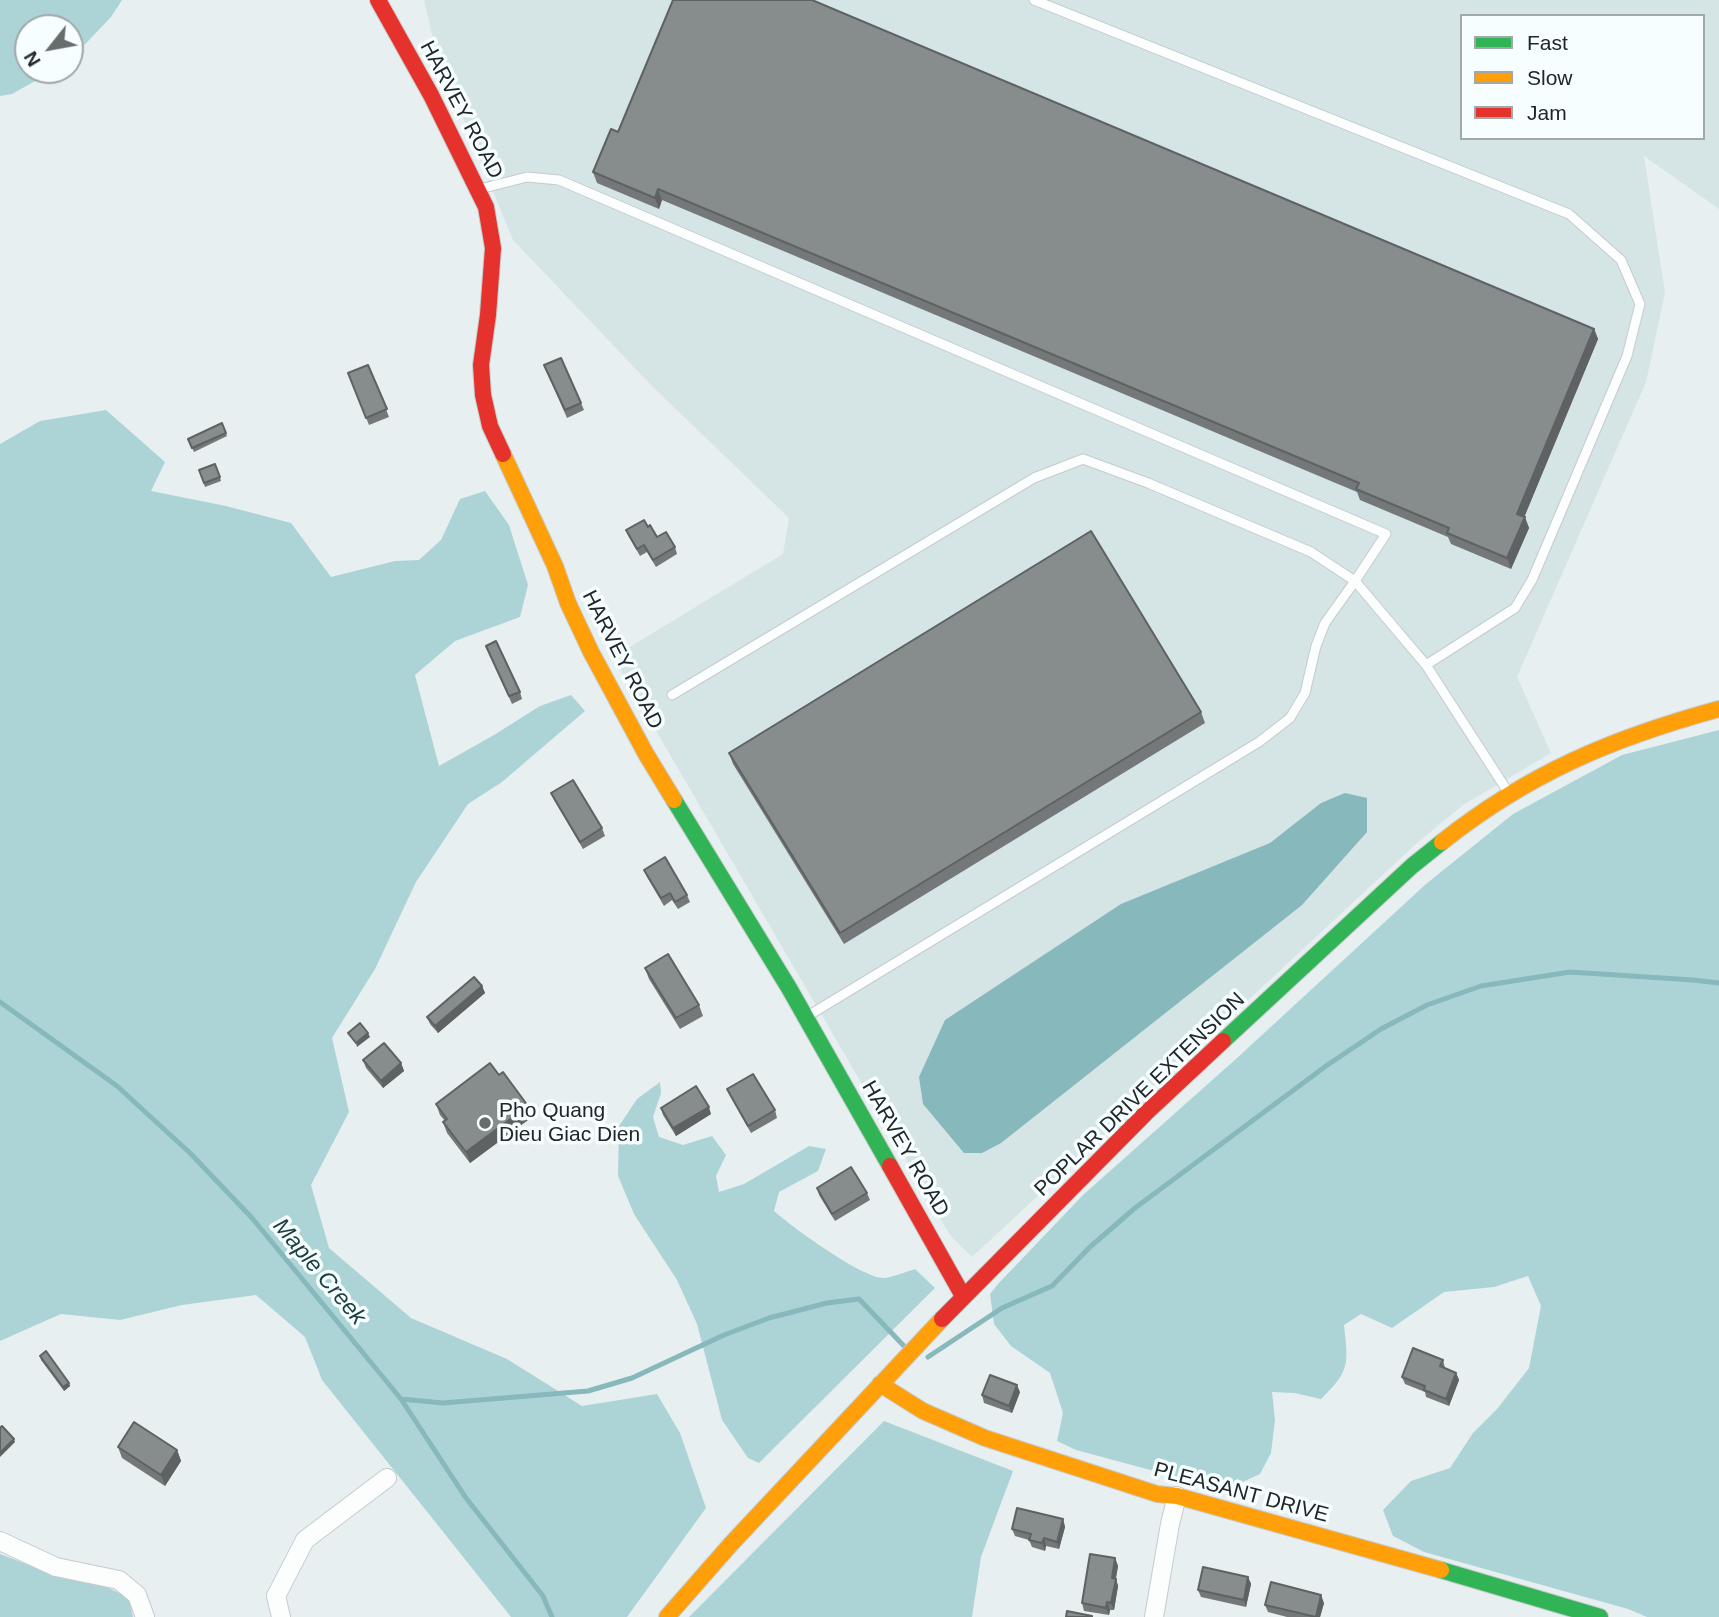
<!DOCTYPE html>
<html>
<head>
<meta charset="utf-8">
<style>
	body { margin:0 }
	#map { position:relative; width:1719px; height:1617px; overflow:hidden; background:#e8eff0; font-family:Helvetica,sans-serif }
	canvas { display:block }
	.legend { position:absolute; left:1460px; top:14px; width:245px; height:126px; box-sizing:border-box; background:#f6feff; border:2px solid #a1a8a9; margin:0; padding:9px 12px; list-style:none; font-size:21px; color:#212627 }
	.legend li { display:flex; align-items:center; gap:14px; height:35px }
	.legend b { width:35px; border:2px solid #a1a8a9 }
	.north { position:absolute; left:14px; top:14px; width:70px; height:70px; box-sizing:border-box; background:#f6feff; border:2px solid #a1a8a9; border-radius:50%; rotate:239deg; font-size:19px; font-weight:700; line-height:28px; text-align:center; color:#212627 }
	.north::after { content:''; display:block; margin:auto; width:24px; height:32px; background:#676c6d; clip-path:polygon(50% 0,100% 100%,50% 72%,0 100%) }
</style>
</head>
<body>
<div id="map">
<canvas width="1719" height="1617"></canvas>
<ul class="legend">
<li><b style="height:9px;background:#30b455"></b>Fast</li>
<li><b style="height:9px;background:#ff9f0a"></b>Slow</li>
<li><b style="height:9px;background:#e5322d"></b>Jam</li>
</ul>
<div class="north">N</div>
</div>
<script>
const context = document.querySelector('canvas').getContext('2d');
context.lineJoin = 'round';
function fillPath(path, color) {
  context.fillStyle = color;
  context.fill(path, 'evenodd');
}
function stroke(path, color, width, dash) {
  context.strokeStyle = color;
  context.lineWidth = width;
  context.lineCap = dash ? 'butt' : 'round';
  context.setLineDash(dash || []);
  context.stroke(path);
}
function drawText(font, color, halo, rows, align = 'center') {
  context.font = font + ' Helvetica,sans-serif';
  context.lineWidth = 7;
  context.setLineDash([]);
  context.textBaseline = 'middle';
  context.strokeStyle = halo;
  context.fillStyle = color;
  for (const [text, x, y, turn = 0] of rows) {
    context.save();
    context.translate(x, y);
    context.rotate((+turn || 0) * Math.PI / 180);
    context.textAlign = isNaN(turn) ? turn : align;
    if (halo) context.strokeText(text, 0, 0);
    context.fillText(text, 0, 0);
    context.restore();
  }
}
fillPath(new Path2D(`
	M 424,0 L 1719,0 L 1719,209 L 1644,156 L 1665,293 L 1646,382 L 1517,677 L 1551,753 L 1463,805 L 1418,842 L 972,1257 L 950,1235 L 613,657 L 783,554 L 789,518 L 652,386 L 513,240 L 436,52 ZM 1462,16 L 1703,16 L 1703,138 L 1462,138 Z`), '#d5e4e5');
fillPath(new Path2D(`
	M 0,0 L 122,0 L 111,17 L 70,60 L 70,28 L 28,28 L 28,70 L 55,70 L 12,94 L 0,96 Z
	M 106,410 L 165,462 L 151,491 L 226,506 L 291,523 L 331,577 L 395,561 L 419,560 L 441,540 L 460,499 L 485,491 L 509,525 L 528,585 L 520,617 L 455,641 L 415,675 L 439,766 L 494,735 L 540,706 L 571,695 L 585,711 L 502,782 L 468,804 L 416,882 L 375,969 L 332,1038 L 349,1112 L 311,1185 L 329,1248 L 411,1318 L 507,1359 L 582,1406 L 657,1394 L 680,1433 L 706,1508 L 627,1617 L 511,1617 L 322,1380 L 305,1337 L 256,1295 L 182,1305 L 120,1320 L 61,1314 L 0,1341 L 0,444 L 40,421 Z
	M 1719,730 L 1719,1617 L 1647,1617 L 1628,1609 L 1424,1552 L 1393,1536 L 1383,1510 L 1411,1481 L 1450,1468 L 1473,1433 L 1497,1409 L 1529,1368 L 1541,1306 L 1528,1276 L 1494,1287 L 1444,1292 L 1392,1328 L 1361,1314 L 1344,1325 C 1348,1363 1351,1370 1321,1399 L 1294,1393 L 1272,1392 L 1275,1420 L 1271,1453 L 1260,1474 L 1225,1490 L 1076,1450 L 1057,1441 L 1063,1413 L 1050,1373 L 1011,1346 L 994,1324 L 990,1294 L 998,1284 L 1083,1195 L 1237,1058 L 1426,884 L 1513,814 L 1622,755 Z
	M 660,1082 L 661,1093 L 653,1117 L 659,1137 L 683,1145 L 712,1136 L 726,1155 L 716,1176 L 719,1192 L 744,1184 L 809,1146 L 826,1149 L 818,1171 L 779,1192 L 774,1211 C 791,1226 863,1279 884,1278 C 894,1277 905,1272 915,1269 L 935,1288 L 759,1463 L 748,1458 L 722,1420 L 697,1324 L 677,1280 L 634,1214 L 618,1176 L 619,1126 L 637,1099 Z
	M 884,1421 L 1013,1471 L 981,1557 L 972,1617 L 689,1617 Z
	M 0,1554 L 61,1577 L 99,1583 L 129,1598 L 133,1617 L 0,1617 Z`), '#acd4d7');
fillPath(new Path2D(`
	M 1345,793 L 1367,798 L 1367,832 L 1302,905 L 1001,1143 L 982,1153 L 964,1153 L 923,1104 L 919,1077 L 945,1020 L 1121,904 L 1270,843 L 1321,803 Z`), '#87b8bc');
stroke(new Path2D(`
	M 0,1002 L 117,1086 L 190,1153 L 252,1218 L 401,1399 L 466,1498 L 543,1596 L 552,1617
	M 928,1357 L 1002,1308 L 1052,1286 L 1090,1247 L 1135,1208 L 1326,1066 L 1381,1029 L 1427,1005 L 1481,986 L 1570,972 L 1693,980 L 1719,983
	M 401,1399 L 443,1403 L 588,1391 L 632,1378 L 724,1335 L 769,1318 L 827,1303 L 859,1299 L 904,1346`), '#87b8bc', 5);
const lane = new Path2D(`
	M 1034,0 L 1569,214 L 1621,260 L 1640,304 L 1627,356 L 1532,580 L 1515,608 L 1426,665
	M 480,189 L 527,177 L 559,180 L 1386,534 L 1355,581 L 1426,665 L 1508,792
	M 672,695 L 1034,478 L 1083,459 L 1148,483 L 1311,552 L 1355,581 L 1325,623 L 1316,646 L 1305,693 L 1290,718 L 1259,742 L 806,1017`);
const street = new Path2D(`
	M 0,1541 L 56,1567 L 119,1580 L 137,1595 L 145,1617
	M 281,1617 L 276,1596 L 305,1540 L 387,1478
	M 1154,1617 L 1170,1524 L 1177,1496`);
const fast = new Path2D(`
	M 674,800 L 789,988 L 890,1166
	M 1223,1041 L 1412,866 L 1442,842
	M 1441,1570 L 1600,1617`);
const slow = new Path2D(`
	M 503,454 L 555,566 L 568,603 L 591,652 L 646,754 L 674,800
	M 1442,842 C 1529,773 1613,738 1719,709
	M 880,1384 L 923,1411 L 985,1438 L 1157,1494 L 1177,1496 L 1441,1570
	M 667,1617 L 731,1544 L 942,1319`);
const jam = new Path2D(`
	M 378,0 L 431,95 L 486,207 L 493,248 L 488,315 L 481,365 L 483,395 L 490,426 L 503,454
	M 890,1166 L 963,1296
	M 942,1319 L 1146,1113 L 1223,1041`);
stroke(lane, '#c6cbcc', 11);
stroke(street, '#c6cbcc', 20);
stroke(fast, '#c6cbcc', 18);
stroke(slow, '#c6cbcc', 18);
stroke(jam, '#c6cbcc', 18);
stroke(lane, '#fcfdfd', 9);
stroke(street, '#fcfdfd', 18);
stroke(fast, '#30b455', 16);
stroke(slow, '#ff9f0a', 16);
stroke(jam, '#e5322d', 16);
fillPath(new Path2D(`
	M 618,132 L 1594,329 L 1598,339 L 1524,517 L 1529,528 L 1511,569 L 1451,544 L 1448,537 L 1360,500 L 1357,492 L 662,200 L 659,209 L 597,183 L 593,172 Z
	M 368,365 L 389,417 L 369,425 L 348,373 Z
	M 544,365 L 581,403 L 584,410 L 567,418 Z
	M 222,423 L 227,436 L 194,452 L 188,439 Z
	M 199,470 L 220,477 L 221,481 L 205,487 Z
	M 648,527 L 657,537 L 675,547 L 677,554 L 656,567 L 647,552 L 640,556 L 629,537 L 626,530 Z
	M 486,646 L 520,692 L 522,699 L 512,704 Z
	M 1201,712 L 1205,723 L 844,944 L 733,764 L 729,753 Z
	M 551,793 L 602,828 L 605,836 L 583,849 L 554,800 Z
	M 644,870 L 687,895 L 690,902 L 678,909 L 672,900 L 664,906 L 647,877 Z
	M 645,968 L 699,1005 L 703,1016 L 680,1029 L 649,979 Z
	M 482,986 L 485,993 L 438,1033 L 430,1024 L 427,1017 Z
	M 363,1060 L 401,1063 L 404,1071 L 383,1088 L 366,1068 Z
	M 499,1075 L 528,1106 L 532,1117 L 470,1163 L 447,1133 L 443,1122 L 445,1121 L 440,1115 L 436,1104 Z
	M 727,1089 L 775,1110 L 777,1118 L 751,1133 L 730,1096 Z
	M 661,1108 L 711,1114 L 676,1136 L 663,1115 Z
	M 817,1188 L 867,1193 L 870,1200 L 835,1221 L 819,1195 Z
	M 40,1356 L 69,1383 L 70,1386 L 64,1391 L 41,1360 Z
	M 1443,1360 L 1445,1368 L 1456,1373 L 1459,1380 L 1449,1406 L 1426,1397 L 1425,1392 L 1405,1384 L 1402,1377 Z
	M 1020,1392 L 1012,1413 L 984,1403 L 982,1395 Z
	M 118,1447 L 177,1450 L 181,1461 L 165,1486 L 122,1458 Z
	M 1063,1519 L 1065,1527 L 1059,1549 L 1046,1546 L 1045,1551 L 1032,1547 L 1029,1540 L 1015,1536 L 1012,1529 Z
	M 1115,1558 L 1118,1566 L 1116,1579 L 1118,1586 L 1114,1610 L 1110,1610 L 1109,1615 L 1084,1611 L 1082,1603 Z
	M 1248,1577 L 1251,1584 L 1246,1607 L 1201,1597 L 1198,1590 Z
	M 1324,1603 L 1320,1617 L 1287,1617 L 1268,1612 L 1265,1605 Z`), '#747878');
fillPath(new Path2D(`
	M 658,189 L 662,200 L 659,209 L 655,198 Z
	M 1594,329 L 1598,339 L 1521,525 L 1517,514 Z
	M 1525,517 L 1529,528 L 1511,569 L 1507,558 Z
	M 482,986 L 485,993 L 438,1033 L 435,1026 Z
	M 368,1033 L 370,1037 L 357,1047 L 356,1043 Z
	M 401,1063 L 404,1071 L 383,1088 L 381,1081 Z
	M 528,1106 L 532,1117 L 470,1163 L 466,1152 Z
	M 709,1107 L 711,1114 L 676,1136 L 673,1128 Z
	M 1456,1373 L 1459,1380 L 1449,1406 L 1446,1399 Z
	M 69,1383 L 70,1386 L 64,1391 L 63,1387 Z
	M 1017,1385 L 1020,1392 L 1012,1413 L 1009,1406 Z
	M 14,1439 L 15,1442 L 0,1457 L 0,1453 Z
	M 177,1450 L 181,1461 L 165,1486 L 161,1475 Z
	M 1063,1519 L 1065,1527 L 1059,1549 L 1057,1542 Z
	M 1044,1538 L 1046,1546 L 1045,1551 L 1042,1543 Z
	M 1115,1558 L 1118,1566 L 1114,1586 L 1112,1578 Z
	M 1248,1577 L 1251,1584 L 1246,1607 L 1244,1600 Z
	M 1116,1579 L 1118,1586 L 1114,1610 L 1111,1603 Z
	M 1321,1595 L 1324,1603 L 1320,1617 L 1316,1617 Z
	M 1107,1602 L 1110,1610 L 1109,1615 L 1106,1608 Z`), '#5e6262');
const building = new Path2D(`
	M 673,0 L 812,0 L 1594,329 L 1517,514 L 1525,517 L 1507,558 L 1447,533 L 1449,528 L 1356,489 L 1359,483 L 658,189 L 655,198 L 593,172 L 611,129 L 618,132 Z
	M 561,358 L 581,403 L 565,410 L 544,365 Z
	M 368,365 L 387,409 L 366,418 L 348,373 Z
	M 222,423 L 226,433 L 192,448 L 188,439 Z
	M 215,464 L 220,477 L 204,483 L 199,470 Z
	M 644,520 L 648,527 L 650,525 L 657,537 L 666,532 L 675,547 L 653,560 L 644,545 L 637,549 L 626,530 Z
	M 1091,531 L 1201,712 L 840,933 L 729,753 Z
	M 496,641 L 520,692 L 509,696 L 486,646 Z
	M 573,780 L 602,828 L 580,842 L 551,793 Z
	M 665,857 L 687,895 L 675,902 L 670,893 L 661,898 L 644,870 Z
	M 668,954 L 699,1005 L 676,1018 L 645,968 Z
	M 474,977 L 482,986 L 435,1026 L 427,1017 Z
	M 360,1023 L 368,1033 L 356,1043 L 348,1033 Z
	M 384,1043 L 401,1063 L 381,1081 L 363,1060 Z
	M 490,1063 L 499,1075 L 503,1072 L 528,1106 L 466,1152 L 443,1122 L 447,1119 L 436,1104 Z
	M 753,1074 L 775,1110 L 748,1126 L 727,1089 Z
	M 696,1086 L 709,1107 L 673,1128 L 661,1108 Z
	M 851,1167 L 867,1193 L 832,1214 L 817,1188 Z
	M 1413,1348 L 1443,1360 L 1440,1366 L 1456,1373 L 1446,1399 L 1424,1390 L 1425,1386 L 1402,1377 Z
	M 46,1351 L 69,1383 L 63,1387 L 40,1356 Z
	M 990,1375 L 1017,1385 L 1009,1406 L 982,1395 Z
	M 134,1422 L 177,1450 L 161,1475 L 118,1447 Z
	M 2,1426 L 14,1439 L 0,1453 L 0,1428 Z
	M 1017,1508 L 1063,1519 L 1057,1542 L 1044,1538 L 1042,1543 L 1029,1540 L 1031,1534 L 1012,1529 Z
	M 1090,1554 L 1115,1558 L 1112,1578 L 1116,1579 L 1111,1603 L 1107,1602 L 1106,1608 L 1082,1603 Z
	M 1203,1567 L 1248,1577 L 1244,1600 L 1198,1590 Z
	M 1271,1582 L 1321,1595 L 1316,1617 L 1265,1605 Z
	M 1067,1611 L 1092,1616 L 1092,1617 L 1066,1617 Z`);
fillPath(building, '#878c8c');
stroke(building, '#5e6262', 2);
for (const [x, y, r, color] of [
	[485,1123,7,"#676c6d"]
]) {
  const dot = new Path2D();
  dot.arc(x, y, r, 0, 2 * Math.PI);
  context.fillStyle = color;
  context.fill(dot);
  stroke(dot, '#f6feff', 2.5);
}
drawText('21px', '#212627', '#f6feff', [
	["HARVEY ROAD",461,110,62],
	["HARVEY ROAD",622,660,63],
	["POPLAR DRIVE EXTENSION",1140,1095,-44],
	["HARVEY ROAD",905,1149,60],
	["PLEASANT DRIVE",1241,1493,15]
]);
drawText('21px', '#212627', '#f6feff', [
	["Pho Quang",499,1111],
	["Dieu Giac Dien",499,1135]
], 'left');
drawText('italic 23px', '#1b3d3f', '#f6feff', [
	["Maple Creek",319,1272,50]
]);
</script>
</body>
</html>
